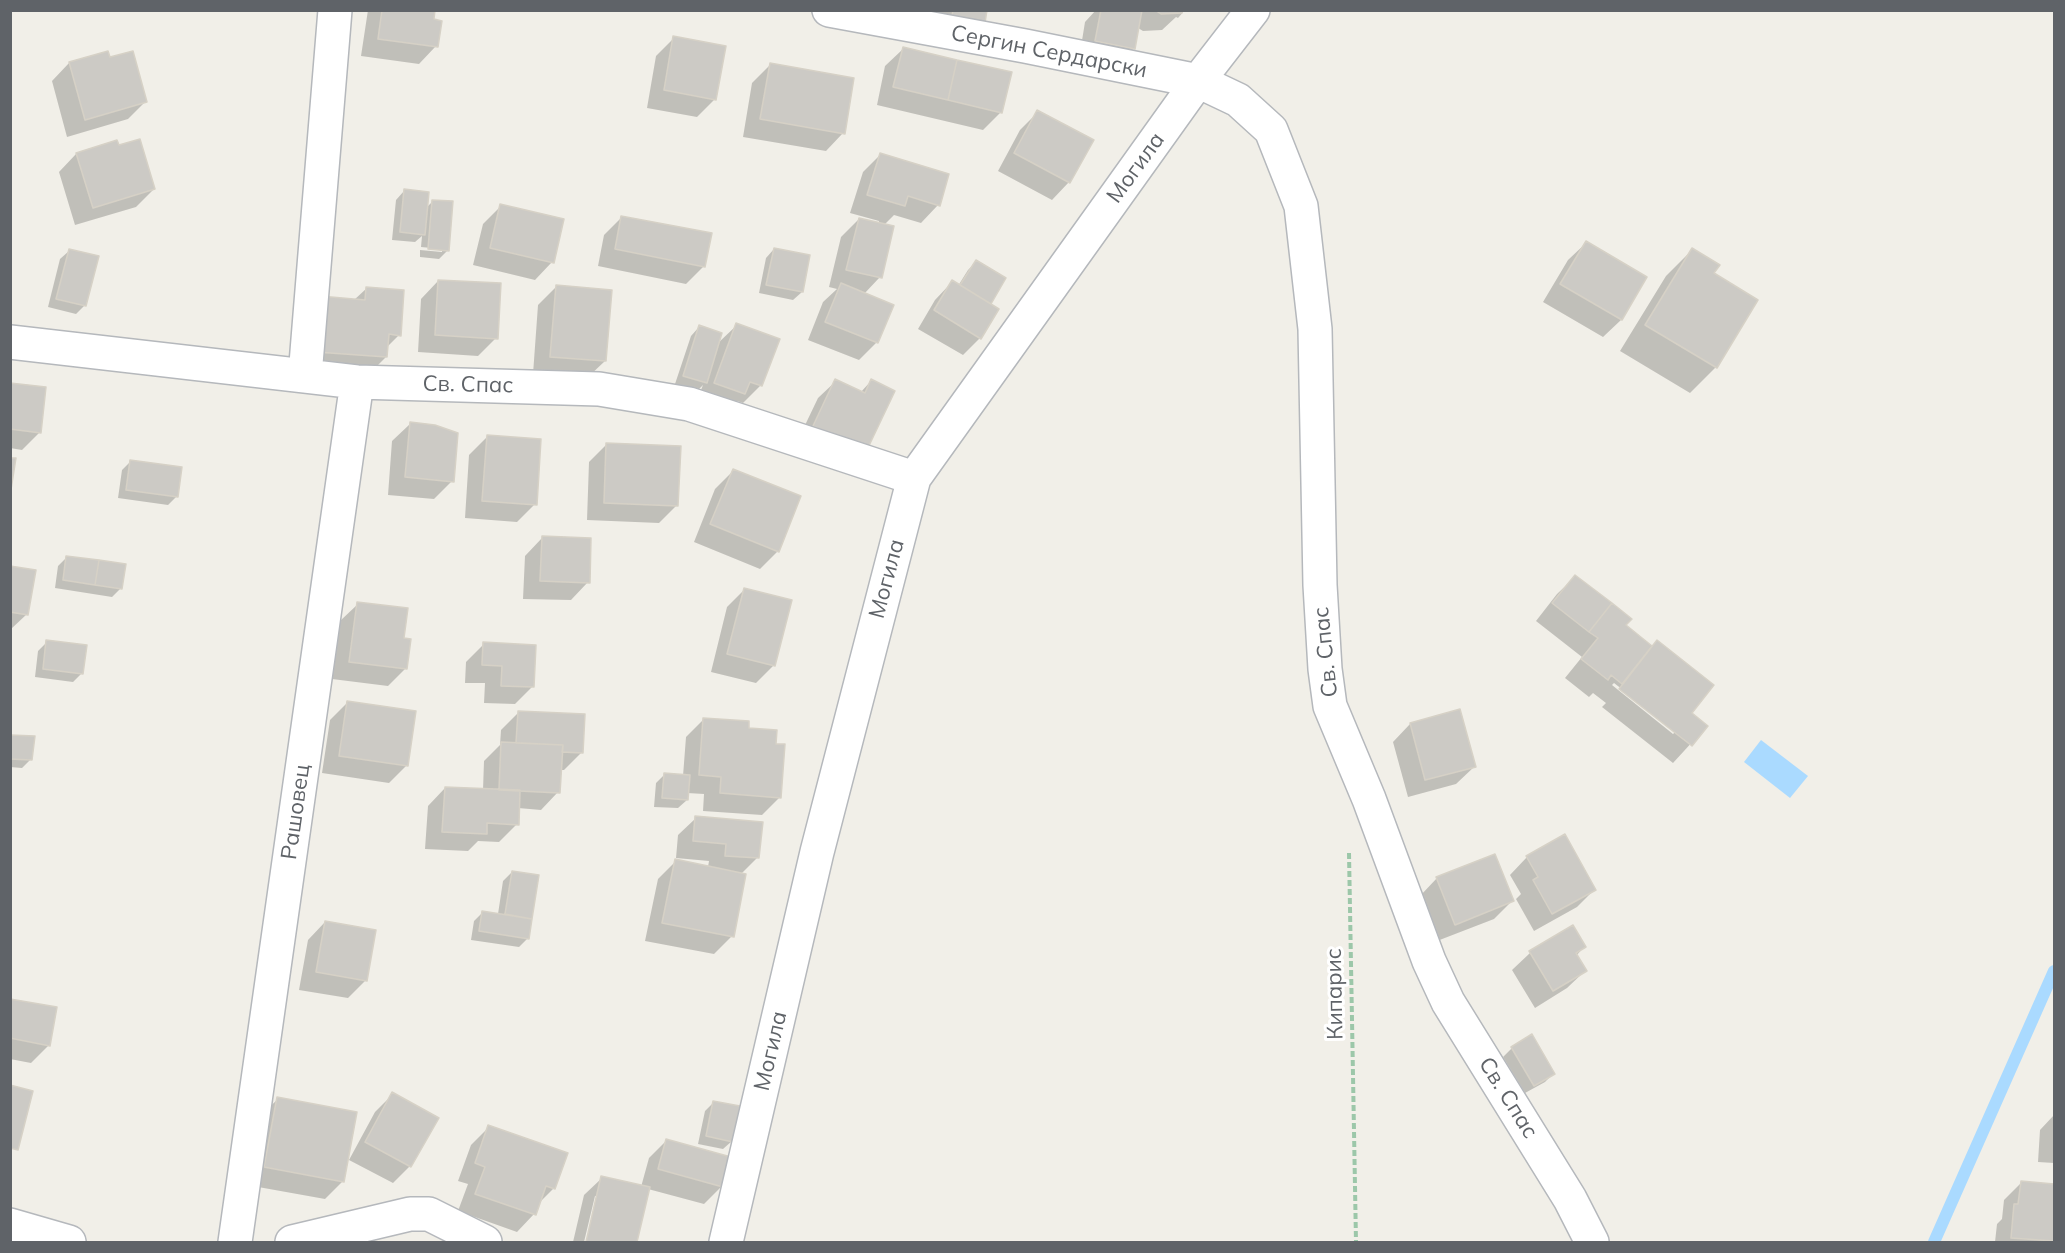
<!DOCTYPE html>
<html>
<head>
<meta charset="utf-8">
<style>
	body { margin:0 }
	#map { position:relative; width:2065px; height:1253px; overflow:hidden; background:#f1efe8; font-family:Mulish,sans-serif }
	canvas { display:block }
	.frame { position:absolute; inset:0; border:12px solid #5f6368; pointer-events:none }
</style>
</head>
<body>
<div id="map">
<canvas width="2065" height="1253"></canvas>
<div class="frame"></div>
</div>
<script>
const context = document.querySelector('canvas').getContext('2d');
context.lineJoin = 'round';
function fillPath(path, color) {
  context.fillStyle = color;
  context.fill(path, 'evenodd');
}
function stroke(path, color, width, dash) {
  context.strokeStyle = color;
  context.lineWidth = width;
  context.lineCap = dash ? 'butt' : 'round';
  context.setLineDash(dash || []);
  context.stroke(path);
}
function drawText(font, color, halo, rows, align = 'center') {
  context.font = font + ' Mulish,sans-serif';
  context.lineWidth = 6;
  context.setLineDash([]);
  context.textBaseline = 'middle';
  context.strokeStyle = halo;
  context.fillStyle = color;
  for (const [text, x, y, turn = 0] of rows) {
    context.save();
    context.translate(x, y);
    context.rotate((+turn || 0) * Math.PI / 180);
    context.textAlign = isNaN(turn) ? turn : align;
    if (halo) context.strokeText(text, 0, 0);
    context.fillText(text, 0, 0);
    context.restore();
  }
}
fillPath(new Path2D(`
	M 1761,740 L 1808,776 L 1790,798 L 1744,762 Z`), '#aadaff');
fillPath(new Path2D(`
	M 368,10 L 433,10 L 432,21 L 436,46 L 419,64 L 361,56 Z
	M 938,10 L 989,10 L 985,15 L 935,33 Z
	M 1096,10 L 1185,10 L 1178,18 L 1176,17 L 1162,30 L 1143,31 L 1138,28 L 1134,48 L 1116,66 L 1079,59 L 1085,22 Z
	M 674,38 L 715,99 L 697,117 L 647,108 L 656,56 Z
	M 903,49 L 1001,112 L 983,130 L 877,105 L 885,66 Z
	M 107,53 L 109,59 L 145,102 L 128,119 L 67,137 L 52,81 L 69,63 Z
	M 770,65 L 843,133 L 826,151 L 743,137 L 752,83 Z
	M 1038,112 L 1069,182 L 1052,200 L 998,171 L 1020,130 Z
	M 116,142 L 154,189 L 136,207 L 75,225 L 59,172 L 76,154 Z
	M 880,155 L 938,205 L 921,223 L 894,215 L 884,225 L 880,277 L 864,294 L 877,342 L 859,360 L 808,340 L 823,302 L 837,289 L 829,287 L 841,237 L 859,219 L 879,224 L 879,221 L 850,213 L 863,172 Z
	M 404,191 L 426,208 L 432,202 L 448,250 L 439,259 L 420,257 L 420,250 L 442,252 L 442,249 L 421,247 L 422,236 L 415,242 L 392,240 L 396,200 Z
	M 501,206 L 552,262 L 535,280 L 473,265 L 483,224 Z
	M 622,217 L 704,266 L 686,284 L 598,266 L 604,235 Z
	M 1586,243 L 1645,278 L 1621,320 L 1603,337 L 1543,302 L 1568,260 Z
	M 774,249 L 802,292 L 793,300 L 759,293 L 766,258 Z
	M 1692,250 L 1712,274 L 1716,367 L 1690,393 L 1620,351 L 1666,276 Z
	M 69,251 L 85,305 L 76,314 L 48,307 L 60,259 Z
	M 976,262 L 1004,278 L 989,304 L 980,338 L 963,355 L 918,329 L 935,300 L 952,282 L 958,286 L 968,270 Z
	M 438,281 L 496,338 L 478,356 L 418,352 L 421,299 Z
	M 556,287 L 605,361 L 587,378 L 533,374 L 538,305 Z
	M 367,288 L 399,335 L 386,348 L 386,357 L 368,375 L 299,370 L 354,300 Z
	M 737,325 L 778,340 L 760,386 L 743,403 L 737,401 L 726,411 L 697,400 L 703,385 L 697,391 L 675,384 L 691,336 L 699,327 L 717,344 Z
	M 836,381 L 860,393 L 871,381 L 865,451 L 796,444 L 818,398 Z
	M 10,384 L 40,432 L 22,450 L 10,448 Z
	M 410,424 L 452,481 L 434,499 L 388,495 L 392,441 Z
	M 487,437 L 535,504 L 517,522 L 465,518 L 469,455 Z
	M 607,444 L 677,505 L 659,523 L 587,520 L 589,462 Z
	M 131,461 L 177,496 L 168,505 L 118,498 L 122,470 Z
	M 733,471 L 778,551 L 760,569 L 694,542 L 715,489 Z
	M 542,538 L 588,582 L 571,600 L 523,599 L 525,556 Z
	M 67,557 L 121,588 L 112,597 L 55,588 L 58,566 Z
	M 10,567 L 27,614 L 10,630 Z
	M 1575,577 L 1624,626 L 1652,648 L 1690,713 L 1706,727 L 1673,763 L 1602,707 L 1606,703 L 1593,693 L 1589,697 L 1565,678 L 1582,657 L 1536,621 L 1557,594 ZM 1614,683 L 1676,731 L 1673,734 L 1612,685 Z
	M 745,589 L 774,665 L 756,683 L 711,672 L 727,607 Z
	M 358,604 L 402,640 L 405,669 L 388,686 L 332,679 L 340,621 Z
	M 47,642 L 82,673 L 73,682 L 35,677 L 38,651 Z
	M 484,644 L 533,686 L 515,704 L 484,703 L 485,683 L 465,683 L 466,662 Z
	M 348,702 L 406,766 L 389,783 L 322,773 L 330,720 Z
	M 519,712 L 581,753 L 564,770 L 560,770 L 558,792 L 541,810 L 518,808 L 517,824 L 499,842 L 478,841 L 468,851 L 425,849 L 428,806 L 445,788 L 483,790 L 484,761 L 500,745 L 501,730 Z
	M 704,719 L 780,797 L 762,815 L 703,811 L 704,794 L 687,793 L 687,800 L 678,808 L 654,807 L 656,783 L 665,774 L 683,776 L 686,737 Z
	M 1410,724 L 1474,767 L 1456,784 L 1408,797 L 1393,742 Z
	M 10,736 L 31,759 L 22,768 L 10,767 Z
	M 696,818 L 758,857 L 741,874 L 732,936 L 714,954 L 645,941 L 658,879 L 676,861 L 708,867 L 709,861 L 676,858 L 678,835 Z
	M 1527,857 L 1594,890 L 1577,907 L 1534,931 L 1516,899 L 1521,894 L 1510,875 Z
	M 512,872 L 538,876 L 528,938 L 519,947 L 471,940 L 474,921 L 483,912 L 498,914 L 503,881 Z
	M 1437,878 L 1512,901 L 1494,919 L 1437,941 L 1420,896 Z
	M 325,922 L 366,980 L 348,998 L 299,990 L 308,940 Z
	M 1572,927 L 1584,947 L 1576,956 L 1585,971 L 1567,988 L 1535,1008 L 1512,970 L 1530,953 Z
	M 10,1000 L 49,1045 L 31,1063 L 10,1059 Z
	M 1512,1048 L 1553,1074 L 1545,1082 L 1525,1093 L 1503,1057 Z
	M 393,1094 L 410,1166 L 393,1183 L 349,1160 L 375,1112 Z
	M 278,1099 L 342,1182 L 325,1199 L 247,1185 L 260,1116 Z
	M 714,1102 L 732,1141 L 723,1149 L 698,1144 L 705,1111 Z
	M 2054,1115 L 2054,1163 L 2038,1162 L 2040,1130 Z
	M 489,1127 L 554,1188 L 538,1204 L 534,1214 L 517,1232 L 458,1211 L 468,1184 L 458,1181 L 471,1145 Z
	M 666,1141 L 722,1186 L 704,1204 L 648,1189 L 635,1242 L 587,1242 L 598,1196 L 595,1196 L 584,1242 L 573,1242 L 584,1195 L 602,1178 L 641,1187 L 649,1158 Z
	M 2021,1183 L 2054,1186 L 2054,1242 L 1995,1242 L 1997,1224 L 2002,1219 L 2004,1200 Z`), '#0003');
stroke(new Path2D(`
	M 1934,1242 L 2054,971`), '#aadaff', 12);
const building = new Path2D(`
	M 382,10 L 435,10 L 434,19 L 442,21 L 438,47 L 378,39 Z
	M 953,10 L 987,10 L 985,23 L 952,16 Z
	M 1101,10 L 1142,10 L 1135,49 L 1095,41 Z
	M 1155,10 L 1183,10 L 1182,13 L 1161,14 Z
	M 673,36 L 726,46 L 716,100 L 664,90 Z
	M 903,47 L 957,60 L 948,100 L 893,87 Z
	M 108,51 L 110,57 L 133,51 L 147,102 L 85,120 L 69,62 Z
	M 957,60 L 1012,72 L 1002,113 L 948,100 Z
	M 770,63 L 854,78 L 845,134 L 760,119 Z
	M 1037,110 L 1094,140 L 1070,183 L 1014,153 Z
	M 140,139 L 155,189 L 93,208 L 76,153 L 117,140 L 119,145 Z
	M 880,153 L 949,174 L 940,206 L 908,196 L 905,206 L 867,195 Z
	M 404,189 L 429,192 L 425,235 L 400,232 Z
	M 432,200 L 453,201 L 449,251 L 428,249 Z
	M 500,204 L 564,219 L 554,263 L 490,248 Z
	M 621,216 L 712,233 L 705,267 L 615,249 Z
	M 859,218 L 894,226 L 882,278 L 846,270 Z
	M 1586,241 L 1647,277 L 1622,320 L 1560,284 Z
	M 774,248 L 810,255 L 803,292 L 766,285 Z
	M 1692,248 L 1720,265 L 1714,273 L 1758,300 L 1717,368 L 1645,325 Z
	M 69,249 L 99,256 L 86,306 L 56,299 Z
	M 976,260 L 1006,278 L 991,304 L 960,285 Z
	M 438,280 L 501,283 L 498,339 L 435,335 Z
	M 952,280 L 999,309 L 981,339 L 934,310 Z
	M 841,283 L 894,305 L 878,343 L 825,322 Z
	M 556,285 L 612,290 L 606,361 L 550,357 Z
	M 366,287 L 404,290 L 401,336 L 389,334 L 387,357 L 316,352 L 320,296 L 365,300 Z
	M 736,323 L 780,339 L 762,386 L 750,382 L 745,394 L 714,383 Z
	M 699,325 L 722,333 L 707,383 L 683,376 Z
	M 835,379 L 865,393 L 871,379 L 895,391 L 866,452 L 813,426 Z
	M 10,383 L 46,387 L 41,433 L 10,429 Z
	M 410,422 L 435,425 L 458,433 L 454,482 L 405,477 Z
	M 487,435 L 541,439 L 537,505 L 482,501 Z
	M 606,443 L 681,446 L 678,506 L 604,503 Z
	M 10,458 L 16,458 L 10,496 Z
	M 130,460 L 182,467 L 178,497 L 126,490 Z
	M 733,469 L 801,496 L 779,552 L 710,524 Z
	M 542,536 L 591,538 L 590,583 L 540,581 Z
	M 66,556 L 99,560 L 95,585 L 63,580 Z
	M 99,560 L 126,564 L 122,589 L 95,585 Z
	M 10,566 L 36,570 L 28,615 L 10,612 Z
	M 1575,575 L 1612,603 L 1589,632 L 1552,603 Z
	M 744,588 L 792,600 L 775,666 L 727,654 Z
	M 357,602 L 408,608 L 404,638 L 411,639 L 407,669 L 349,662 Z
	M 1612,603 L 1632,619 L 1626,625 L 1652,646 L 1622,684 L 1611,675 L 1608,680 L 1581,659 L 1598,638 L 1589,632 Z
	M 46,640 L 87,645 L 83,674 L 43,669 Z
	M 1657,640 L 1714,685 L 1692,713 L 1708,726 L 1692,746 L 1619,689 Z
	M 483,642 L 536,645 L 534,687 L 501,686 L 502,666 L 482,665 Z
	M 347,701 L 416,711 L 408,766 L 339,756 Z
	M 1460,709 L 1476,767 L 1425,780 L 1410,723 Z
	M 518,711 L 585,714 L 583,753 L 562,752 L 563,745 L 516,743 Z
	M 703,718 L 749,721 L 749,728 L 777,730 L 776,744 L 785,744 L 781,798 L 720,793 L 721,777 L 699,775 Z
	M 10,735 L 35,736 L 32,760 L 10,759 Z
	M 501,742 L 563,745 L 560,793 L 499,790 Z
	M 664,773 L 690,775 L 688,800 L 662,798 Z
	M 445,787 L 520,790 L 519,825 L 487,823 L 487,834 L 442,832 Z
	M 695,816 L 763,822 L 759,858 L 725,856 L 726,844 L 693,841 Z
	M 1565,834 L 1596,890 L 1552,914 L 1533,880 L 1538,877 L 1526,856 Z
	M 1495,854 L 1514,901 L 1455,925 L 1436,877 Z
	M 675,859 L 746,874 L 734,937 L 662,923 Z
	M 512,871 L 539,875 L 532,919 L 505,914 Z
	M 482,911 L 532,919 L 529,939 L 479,931 Z
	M 325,921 L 376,930 L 367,981 L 316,972 Z
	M 1573,925 L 1586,947 L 1576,953 L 1587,971 L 1553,991 L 1529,951 Z
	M 10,999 L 57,1007 L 50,1046 L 10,1038 Z
	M 1532,1034 L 1555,1074 L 1534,1086 L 1511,1047 Z
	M 10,1085 L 33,1091 L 18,1150 L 10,1148 Z
	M 392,1092 L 439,1118 L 411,1167 L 365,1142 Z
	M 277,1097 L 357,1112 L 344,1182 L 264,1167 Z
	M 713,1101 L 740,1106 L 733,1142 L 706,1136 Z
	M 488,1125 L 568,1153 L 555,1189 L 546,1186 L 536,1215 L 475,1194 L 485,1167 L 475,1163 Z
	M 666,1139 L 731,1157 L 723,1187 L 658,1169 Z
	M 601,1176 L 650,1187 L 637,1242 L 586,1242 Z
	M 2021,1181 L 2054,1184 L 2054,1241 L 2011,1238 L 2014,1204 L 2018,1204 Z`);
fillPath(building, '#cccac5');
stroke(building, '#d6d1c6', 1.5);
const street = new Path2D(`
	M 829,10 L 1025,46 L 1198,81 L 1238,100 L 1271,130 L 1301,206 L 1315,329 L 1320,585 L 1325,669 L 1330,706 L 1369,799 L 1429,961 L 1448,1002 L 1570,1199 L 1592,1242
	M 10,342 L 357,382 L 599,389 L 689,404 L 914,478
	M 305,376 L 335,10
	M 10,1225 L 69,1242
	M 235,1242 L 357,382
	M 292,1242 L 410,1214 L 429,1214 L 485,1242
	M 726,1242 L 817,852 L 914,478 L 1198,81 L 1253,10`);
stroke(street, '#b5b8bc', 36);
stroke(new Path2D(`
	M 1349,853 L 1356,1242`), '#9cc7a9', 4, [6, 3]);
stroke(street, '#fff', 33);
drawText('22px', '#5f6368', '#fff', [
	["Сергин Сердарски",1049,52,11],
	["Могила",1136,168,-54],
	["Св. Спас",468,385,1],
	["Могила",887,579,-75],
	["Св. Спас",1326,652,-96],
	["Рашовец",296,812,-82],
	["Кипарис",1335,994,-91],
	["Могила",771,1051,-77],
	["Св. Спас",1508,1098,58]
]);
</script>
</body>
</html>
